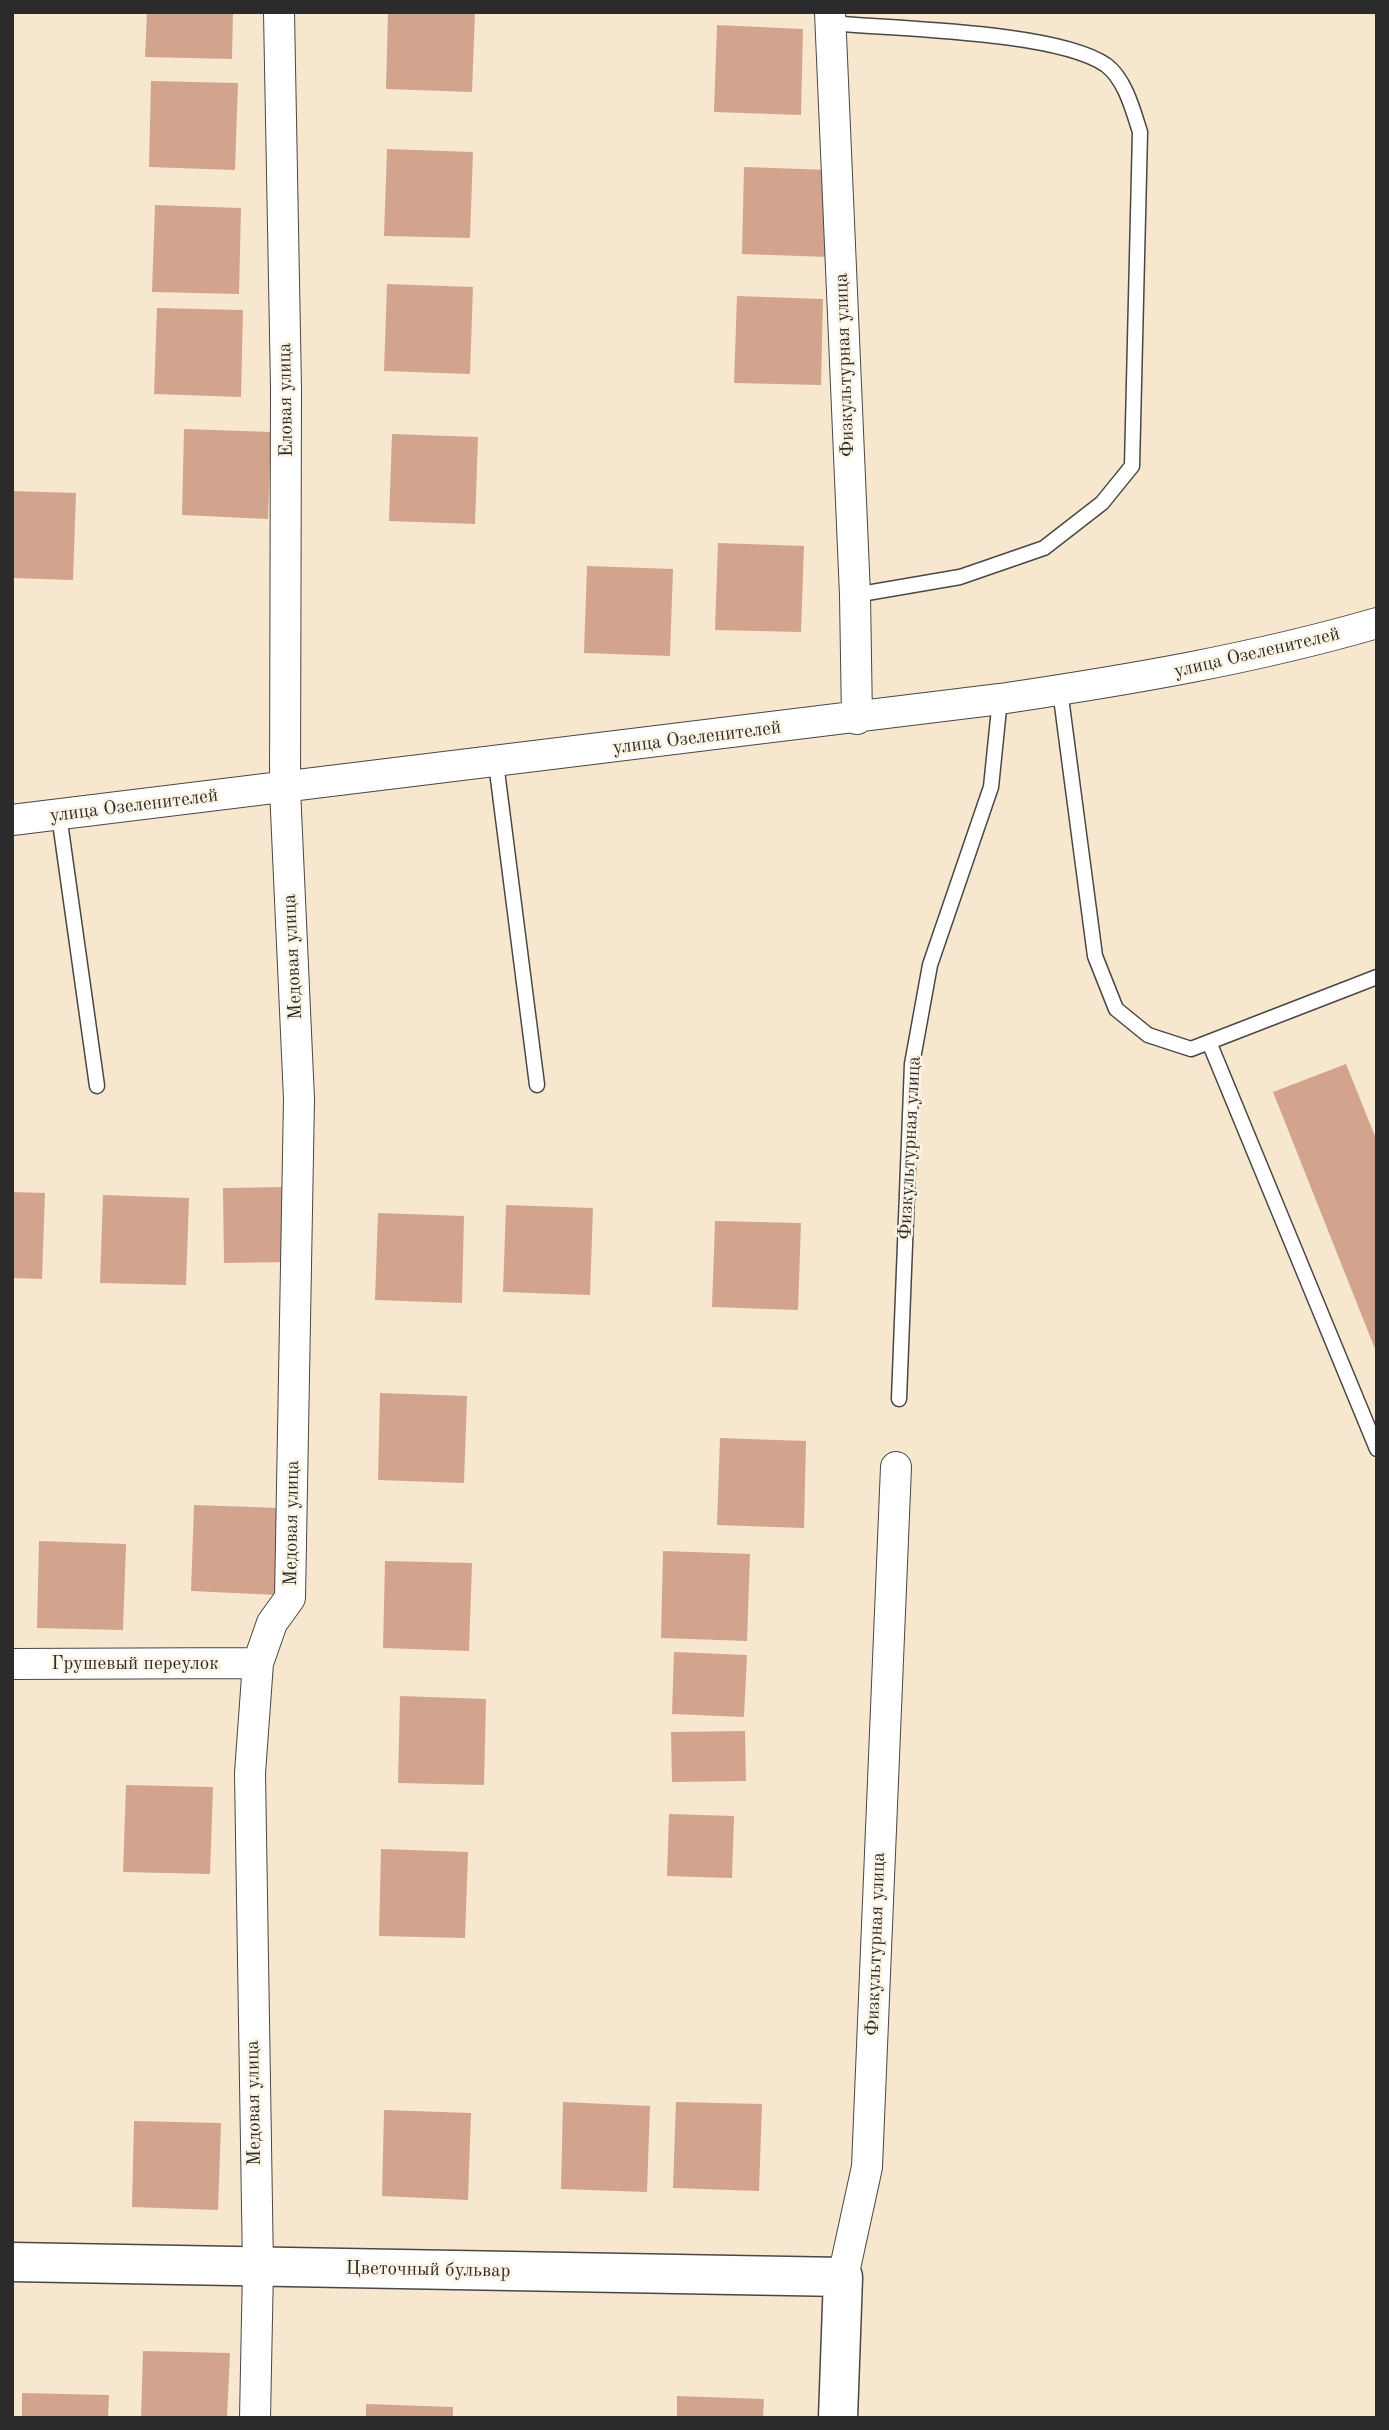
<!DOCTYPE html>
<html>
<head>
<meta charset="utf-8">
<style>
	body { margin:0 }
	#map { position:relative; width:1389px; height:2430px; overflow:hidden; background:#f7e7cf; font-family:"Old Standard TT",serif }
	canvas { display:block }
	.frame { position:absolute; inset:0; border:14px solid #2b2b2b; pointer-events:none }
</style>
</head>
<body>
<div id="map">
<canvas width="1389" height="2430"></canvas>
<div class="frame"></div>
</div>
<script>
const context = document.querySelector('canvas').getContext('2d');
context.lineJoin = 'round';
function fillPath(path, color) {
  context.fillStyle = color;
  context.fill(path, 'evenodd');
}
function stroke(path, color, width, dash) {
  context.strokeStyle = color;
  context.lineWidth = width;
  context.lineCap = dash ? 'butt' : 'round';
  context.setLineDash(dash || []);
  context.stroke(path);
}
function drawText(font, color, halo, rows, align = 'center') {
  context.font = font + ' "Old Standard TT",serif';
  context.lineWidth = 5;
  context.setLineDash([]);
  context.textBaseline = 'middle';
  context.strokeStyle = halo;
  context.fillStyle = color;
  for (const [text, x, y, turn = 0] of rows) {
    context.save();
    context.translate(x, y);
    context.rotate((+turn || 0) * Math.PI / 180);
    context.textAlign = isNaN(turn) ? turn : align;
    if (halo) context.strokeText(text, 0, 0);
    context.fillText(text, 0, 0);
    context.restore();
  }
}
fillPath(new Path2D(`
	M 147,12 L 233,12 L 232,59 L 145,57 Z
	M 388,12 L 475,12 L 472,92 L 386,89 Z
	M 717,25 L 803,29 L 801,115 L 714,112 Z
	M 151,81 L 238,83 L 235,170 L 149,167 Z
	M 387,149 L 473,152 L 470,238 L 384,236 Z
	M 744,167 L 831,170 L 828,257 L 742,254 Z
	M 155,205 L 241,208 L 239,294 L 152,292 Z
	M 387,284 L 473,287 L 470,374 L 384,371 Z
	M 737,296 L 823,299 L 821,385 L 734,383 Z
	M 157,308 L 243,310 L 241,397 L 154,394 Z
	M 184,429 L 271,432 L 268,519 L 182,515 Z
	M 392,434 L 478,437 L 475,524 L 389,521 Z
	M 12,491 L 76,493 L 73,580 L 12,578 Z
	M 718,543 L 804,546 L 801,632 L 715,630 Z
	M 587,566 L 673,569 L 670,656 L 584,653 Z
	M 1346,1064 L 1377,1141 L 1377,1354 L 1273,1092 Z
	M 288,1187 L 290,1262 L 224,1263 L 223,1188 Z
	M 12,1192 L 45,1193 L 42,1279 L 12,1278 Z
	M 103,1195 L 189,1198 L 186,1285 L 100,1283 Z
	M 506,1205 L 593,1208 L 590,1295 L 503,1292 Z
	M 378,1213 L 464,1216 L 462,1303 L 375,1300 Z
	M 715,1221 L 801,1223 L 798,1310 L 712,1307 Z
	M 380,1393 L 467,1396 L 464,1483 L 378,1480 Z
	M 720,1438 L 806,1441 L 804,1528 L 717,1525 Z
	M 194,1505 L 280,1508 L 278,1595 L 191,1591 Z
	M 39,1541 L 126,1544 L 123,1630 L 37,1628 Z
	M 663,1551 L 750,1554 L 747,1641 L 661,1638 Z
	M 385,1561 L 472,1563 L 469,1651 L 383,1648 Z
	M 674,1652 L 747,1655 L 744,1717 L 672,1714 Z
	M 400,1696 L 486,1699 L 484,1785 L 398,1783 Z
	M 745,1731 L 746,1781 L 672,1782 L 671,1732 Z
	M 126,1785 L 213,1787 L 210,1874 L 123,1872 Z
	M 669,1814 L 734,1816 L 732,1878 L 667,1876 Z
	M 381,1849 L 468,1852 L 465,1938 L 379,1936 Z
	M 563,2102 L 650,2106 L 647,2192 L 561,2189 Z
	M 676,2102 L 762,2104 L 759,2191 L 673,2188 Z
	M 384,2110 L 471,2113 L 468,2200 L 382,2196 Z
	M 134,2121 L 221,2123 L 218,2210 L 132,2207 Z
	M 143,2351 L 230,2353 L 227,2418 L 141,2418 Z
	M 22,2393 L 109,2395 L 108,2418 L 22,2418 Z
	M 677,2396 L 764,2399 L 763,2418 L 677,2418 Z
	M 366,2404 L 453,2407 L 453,2418 L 366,2418 Z`), '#d2a48e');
const lane = new Path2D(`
	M 830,23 C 895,29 1057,31 1106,65 C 1125,79 1133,110 1140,132 L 1132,466 L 1102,503 L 1044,548 L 960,577 L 855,595
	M 1060,690 L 1095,956 L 1116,1009 L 1148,1035 L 1191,1049 L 1377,977
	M 496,763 L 537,1085
	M 59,815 L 97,1086
	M 1209,1042 L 1377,1449
	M 899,1399 L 912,1064 L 930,965 L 991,787 L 1000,699`);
const street = new Path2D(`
	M 830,12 L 855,595 L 857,719
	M 12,820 L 1000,699 C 1128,680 1253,659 1377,623
	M 12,1664 L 258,1663
	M 843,2277 L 867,2167 L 896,1467
	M 255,2418 L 258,2268 L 250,1773 L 258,1663 L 272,1623 L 290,1598 L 299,1099 L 285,789 L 286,388 L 279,12`);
const secondary = new Path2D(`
	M 12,2262 L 843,2277 L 838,2418`);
stroke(lane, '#4a4744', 17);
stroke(street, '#4a4744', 32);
stroke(secondary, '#4a4744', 41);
stroke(lane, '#fff', 14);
stroke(street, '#fff', 30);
stroke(secondary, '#fff', 38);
drawText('19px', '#2b2b2b', '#fcf5e5', [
	["Физкультурная улица",845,365,-92],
	["Еловая улица",286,400,-91],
	["улица Озеленителей",1257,653,-13],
	["улица Озеленителей",697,738,-7],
	["улица Озеленителей",134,806,-7],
	["Медовая улица",293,957,-93],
	["Физкультурная улица",910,1148,-87],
	["Медовая улица",292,1523,-89],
	["Грушевый переулок",135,1664],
	["Физкультурная улица",876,1944,-88],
	["Медовая улица",254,2103,-91],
	["Цветочный бульвар",428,2270,1]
]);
</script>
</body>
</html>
